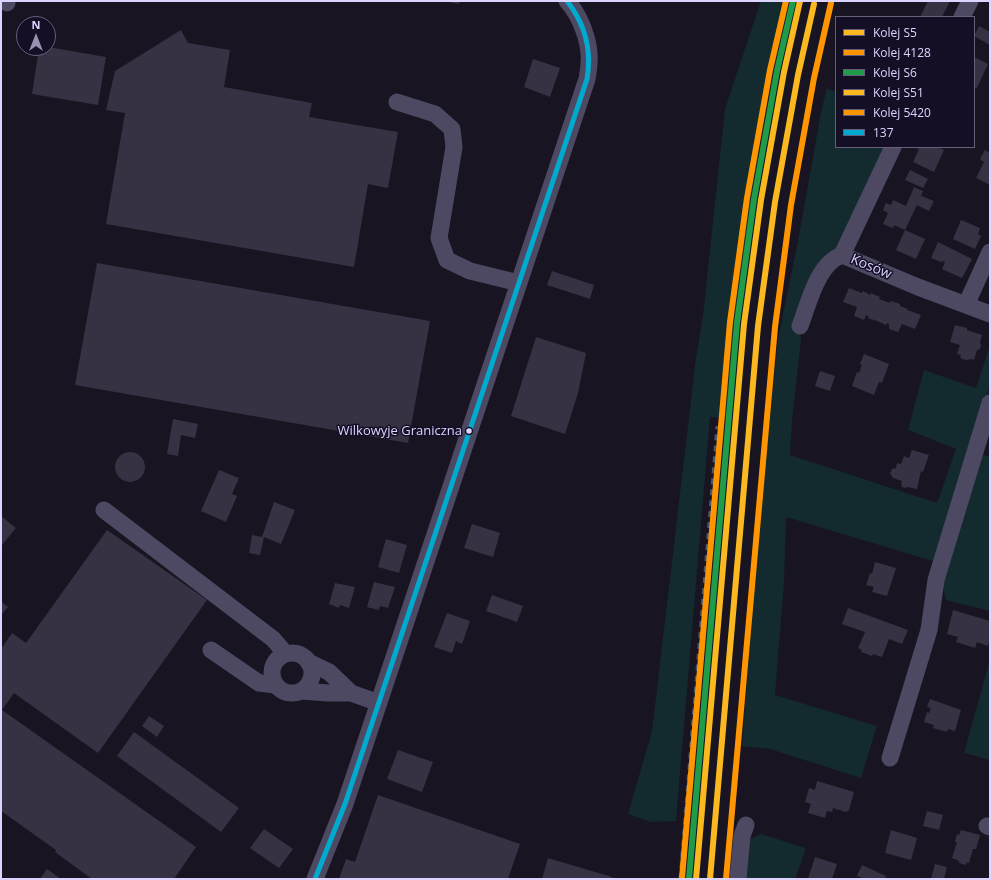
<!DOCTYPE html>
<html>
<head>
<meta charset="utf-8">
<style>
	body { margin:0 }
	#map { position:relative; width:991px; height:880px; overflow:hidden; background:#181421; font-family:"Open Sans",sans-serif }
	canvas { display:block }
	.frame { position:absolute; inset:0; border:2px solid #ddd4ff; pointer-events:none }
	.legend { position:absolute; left:835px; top:16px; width:140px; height:132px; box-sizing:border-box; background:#150f26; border:1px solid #655e7d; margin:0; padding:5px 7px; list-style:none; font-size:12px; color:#ddd4ff }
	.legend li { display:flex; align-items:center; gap:8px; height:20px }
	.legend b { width:20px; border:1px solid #655e7d }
	.north { position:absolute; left:16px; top:16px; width:40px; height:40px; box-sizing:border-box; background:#150f26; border:1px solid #655e7d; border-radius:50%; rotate:0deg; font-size:11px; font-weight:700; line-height:16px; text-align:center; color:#ddd4ff }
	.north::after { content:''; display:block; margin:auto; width:14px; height:18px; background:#9891b1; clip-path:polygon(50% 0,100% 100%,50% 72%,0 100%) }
</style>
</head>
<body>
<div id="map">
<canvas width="991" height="880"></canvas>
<div class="frame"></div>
<ul class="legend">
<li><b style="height:5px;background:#fbb81f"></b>Kolej S5</li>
<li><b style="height:5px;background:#ff9500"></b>Kolej 4128</li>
<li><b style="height:5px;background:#1f9b4a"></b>Kolej S6</li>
<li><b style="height:5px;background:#fbb81f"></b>Kolej S51</li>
<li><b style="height:5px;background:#ff9500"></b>Kolej 5420</li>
<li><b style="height:5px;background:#00a9ce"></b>137</li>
</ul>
<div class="north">N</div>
</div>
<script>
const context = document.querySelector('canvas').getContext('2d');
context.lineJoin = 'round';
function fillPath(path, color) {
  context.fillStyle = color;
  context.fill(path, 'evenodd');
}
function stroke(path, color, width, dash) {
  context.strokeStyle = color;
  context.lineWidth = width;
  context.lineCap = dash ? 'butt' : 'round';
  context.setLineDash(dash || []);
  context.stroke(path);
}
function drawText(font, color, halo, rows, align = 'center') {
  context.font = font + ' "Open Sans",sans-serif';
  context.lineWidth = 3;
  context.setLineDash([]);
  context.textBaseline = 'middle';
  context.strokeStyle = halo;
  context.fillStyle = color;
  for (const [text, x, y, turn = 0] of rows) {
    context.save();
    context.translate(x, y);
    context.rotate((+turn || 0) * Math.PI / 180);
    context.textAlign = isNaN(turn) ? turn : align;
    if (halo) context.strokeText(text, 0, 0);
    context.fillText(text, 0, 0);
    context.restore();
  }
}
fillPath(new Path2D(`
	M 761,1 L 784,1 L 779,26 L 753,186 L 734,363 L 731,418 L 710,417 L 676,821 L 651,822 L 628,814 L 652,731 L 696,358 L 703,315 L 725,109 Z
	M 827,88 L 836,92 L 836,147 L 889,147 L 798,324 L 801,339 L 792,421 L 790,455 L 937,503 L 956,449 L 908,430 L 924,370 L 976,388 L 990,345 L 990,377 L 988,392 L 973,446 L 936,562 L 786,517 L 784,582 L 775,695 L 877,726 L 861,778 L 770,749 L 742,746 L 757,545 L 778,339 L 798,241 L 821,112 Z
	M 980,455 L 990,456 L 990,611 L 946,600 L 941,578 Z
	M 990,659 L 990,760 L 964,753 Z
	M 761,834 L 806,848 L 795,879 L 744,879 L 748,840 Z`), '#132a2e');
fillPath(new Path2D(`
	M 445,1 L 460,1 L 459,4 Z
	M 928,1 L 950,1 L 942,17 L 920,17 Z
	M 979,26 L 990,32 L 990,45 L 974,36 Z
	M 181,30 L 188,43 L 230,50 L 224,87 L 312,103 L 309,117 L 398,132 L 388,188 L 368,184 L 354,267 L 106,224 L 125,113 L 106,110 L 115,71 Z
	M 48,47 L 106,57 L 98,105 L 32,94 L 39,48 Z
	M 974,57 L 988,64 L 977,88 L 974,87 Z
	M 533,59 L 560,68 L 550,97 L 524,87 Z
	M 915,147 L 938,147 L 944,150 L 934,172 L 913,162 L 919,149 Z
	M 985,150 L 990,153 L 990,185 L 976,178 L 984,162 L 980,159 Z
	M 910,170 L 928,179 L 923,188 L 905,180 Z
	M 914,187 L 923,191 L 921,196 L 934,201 L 929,211 L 917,205 L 905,230 L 925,239 L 916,259 L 896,250 L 905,230 L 894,225 L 893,228 L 883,224 L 888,213 L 883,210 L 886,203 L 891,205 L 893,200 L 906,206 Z
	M 961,220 L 980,228 L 978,234 L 981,236 L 975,249 L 953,239 Z
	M 938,242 L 972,259 L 962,278 L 942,269 L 945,262 L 942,261 L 941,262 L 931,258 Z
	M 97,263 L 430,321 L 408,443 L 75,385 Z
	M 552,271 L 594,285 L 590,299 L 547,285 Z
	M 849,288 L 862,293 L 863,291 L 870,295 L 871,293 L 880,297 L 879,299 L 890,303 L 891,301 L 900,304 L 900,306 L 908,309 L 907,310 L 921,315 L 915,329 L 902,324 L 898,332 L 889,329 L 889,324 L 887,323 L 886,325 L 877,321 L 868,318 L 869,317 L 866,315 L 864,320 L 854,316 L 857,307 L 843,302 Z
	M 955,325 L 967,328 L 967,330 L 982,335 L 980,342 L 981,345 L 980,349 L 977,350 L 974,360 L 971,359 L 967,360 L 962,359 L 960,357 L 961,355 L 957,354 L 960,345 L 950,342 Z
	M 536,337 L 586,353 L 578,393 L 565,434 L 511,416 Z
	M 864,354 L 889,364 L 882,383 L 879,382 L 874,395 L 852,386 L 857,372 L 859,373 L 862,365 L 860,364 Z
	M 820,371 L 835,376 L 830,391 L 815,386 Z
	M 173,419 L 198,424 L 195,438 L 181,435 L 178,456 L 167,454 Z
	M 912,450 L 929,455 L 923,472 L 921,471 L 917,489 L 908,487 L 905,488 L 902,487 L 901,484 L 902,481 L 893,478 L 890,473 L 892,469 L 896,468 L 897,463 L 901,464 L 904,456 L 909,458 Z
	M115 467a15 15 0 1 1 30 0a15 15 0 1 1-30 0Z
	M 219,470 L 239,478 L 232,494 L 237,496 L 226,522 L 201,511 Z
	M 274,502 L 295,510 L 281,544 L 264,537 L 260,555 L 249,553 L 252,535 L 262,537 Z
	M 1,516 L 16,528 L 2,545 L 1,545 Z
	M 472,524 L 500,533 L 493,557 L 464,548 Z
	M 107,530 L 207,600 L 98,753 L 14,693 L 2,710 L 196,847 L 174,879 L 92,879 L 55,852 L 56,850 L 1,811 L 1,649 L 12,633 L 26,643 Z
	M 386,539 L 407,545 L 399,573 L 378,567 Z
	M 875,562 L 896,568 L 887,596 L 872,592 L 874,587 L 866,585 L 870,573 L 872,574 Z
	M 374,582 L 395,587 L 388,608 L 380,606 L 379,610 L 367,607 Z
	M 335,583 L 355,587 L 349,608 L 340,605 L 339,608 L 329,604 Z
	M 492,595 L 523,606 L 517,622 L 486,611 Z
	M 1,601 L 8,607 L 1,615 Z
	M 848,608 L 908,630 L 902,644 L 889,639 L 882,657 L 873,654 L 872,656 L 861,652 L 862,650 L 858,648 L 865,632 L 842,624 Z
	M 953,610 L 990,621 L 990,638 L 988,646 L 977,642 L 975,648 L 956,642 L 958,637 L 947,634 Z
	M 447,613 L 470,621 L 462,644 L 456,641 L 452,653 L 434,647 Z
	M 930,699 L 961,710 L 955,731 L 948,729 L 947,732 L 933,728 L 934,725 L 924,722 L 927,712 L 929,713 L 931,708 L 927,707 Z
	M 149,716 L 164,726 L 157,737 L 142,726 Z
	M 134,732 L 239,808 L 221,832 L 117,756 Z
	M 398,750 L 433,762 L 422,792 L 387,779 Z
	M 817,781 L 854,792 L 849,810 L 846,812 L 833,808 L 832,812 L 827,811 L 825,818 L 808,813 L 811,804 L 805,802 L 809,788 L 815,790 Z
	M 378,795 L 520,844 L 508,879 L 339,879 L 346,859 L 355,862 Z
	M 927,811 L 943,815 L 939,830 L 923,826 Z
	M 264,829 L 293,849 L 279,868 L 250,848 Z
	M 891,830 L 917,838 L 911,860 L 885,853 Z
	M 961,830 L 980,835 L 976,849 L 973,849 L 969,863 L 967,862 L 966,865 L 959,863 L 959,861 L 952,858 L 957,842 L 955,842 L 957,834 L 959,835 Z
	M 815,857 L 837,864 L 832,879 L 808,879 Z
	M 548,858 L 612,877 L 612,879 L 542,879 Z
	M 935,864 L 947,867 L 944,879 L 931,879 Z
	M 862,865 L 886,876 L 885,879 L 865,879 L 857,876 Z
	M 47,869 L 61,879 L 40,879 Z`), '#363243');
stroke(new Path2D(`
	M 7,3 L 7,1
	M 962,17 L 970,1
	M 397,102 L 435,114 L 452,129 L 454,147 L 439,238 L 447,260 L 470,271 L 519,283
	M 893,147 L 842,255 L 918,287 L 990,314
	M 966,305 L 990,252
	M 800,326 C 809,303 817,264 842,255
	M 104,510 L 273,639 L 286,654
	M 211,650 L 259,683 L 276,685
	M272 673a20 20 0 1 1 40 0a20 20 0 1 1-40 0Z
	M 308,662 L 329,672 L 351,693
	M 301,691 L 328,693 L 351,693 L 379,703
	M 890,758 L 929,630 L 936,580 L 990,403
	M 987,826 L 990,827
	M 315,879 L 345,804 L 587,79 C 588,73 589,68 589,63 C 591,43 580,15 567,1
	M 738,879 L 742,836 L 746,825`), '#4d4962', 17);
stroke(new Path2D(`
	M 680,879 L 717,426`), '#46576c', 3, [6, 5]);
stroke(new Path2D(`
	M 315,879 L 345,804 L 587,79 C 592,50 585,24 567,1`), '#00a9ce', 5);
stroke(new Path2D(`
	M 696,879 L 744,324 L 761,200 L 784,72 L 800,1`), '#fbb81f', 6);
stroke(new Path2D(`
	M 726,879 L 775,327 L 791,205 L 814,78 L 831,3`), '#ff9500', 6);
stroke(new Path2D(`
	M 689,878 L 737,323 L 754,199 L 777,71 L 793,1`), '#1f9b4a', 6);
stroke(new Path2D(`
	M 710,879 L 758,326 L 775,202 L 798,75 L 814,4`), '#fbb81f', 6);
stroke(new Path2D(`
	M 682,878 L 730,322 L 747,198 L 770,70 L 786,1`), '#ff9500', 6);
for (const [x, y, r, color] of [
	[469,431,3.5,"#ddd4ff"]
]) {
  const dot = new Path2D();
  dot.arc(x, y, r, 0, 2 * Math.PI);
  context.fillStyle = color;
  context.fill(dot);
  stroke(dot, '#150f26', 1.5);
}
drawText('13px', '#ddd4ff', '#150f26', [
	["Wilkowyje Graniczna",462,431]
], 'right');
drawText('14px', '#ddd4ff', '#150f26', [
	["Kosów",871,267,23]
]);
</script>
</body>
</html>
